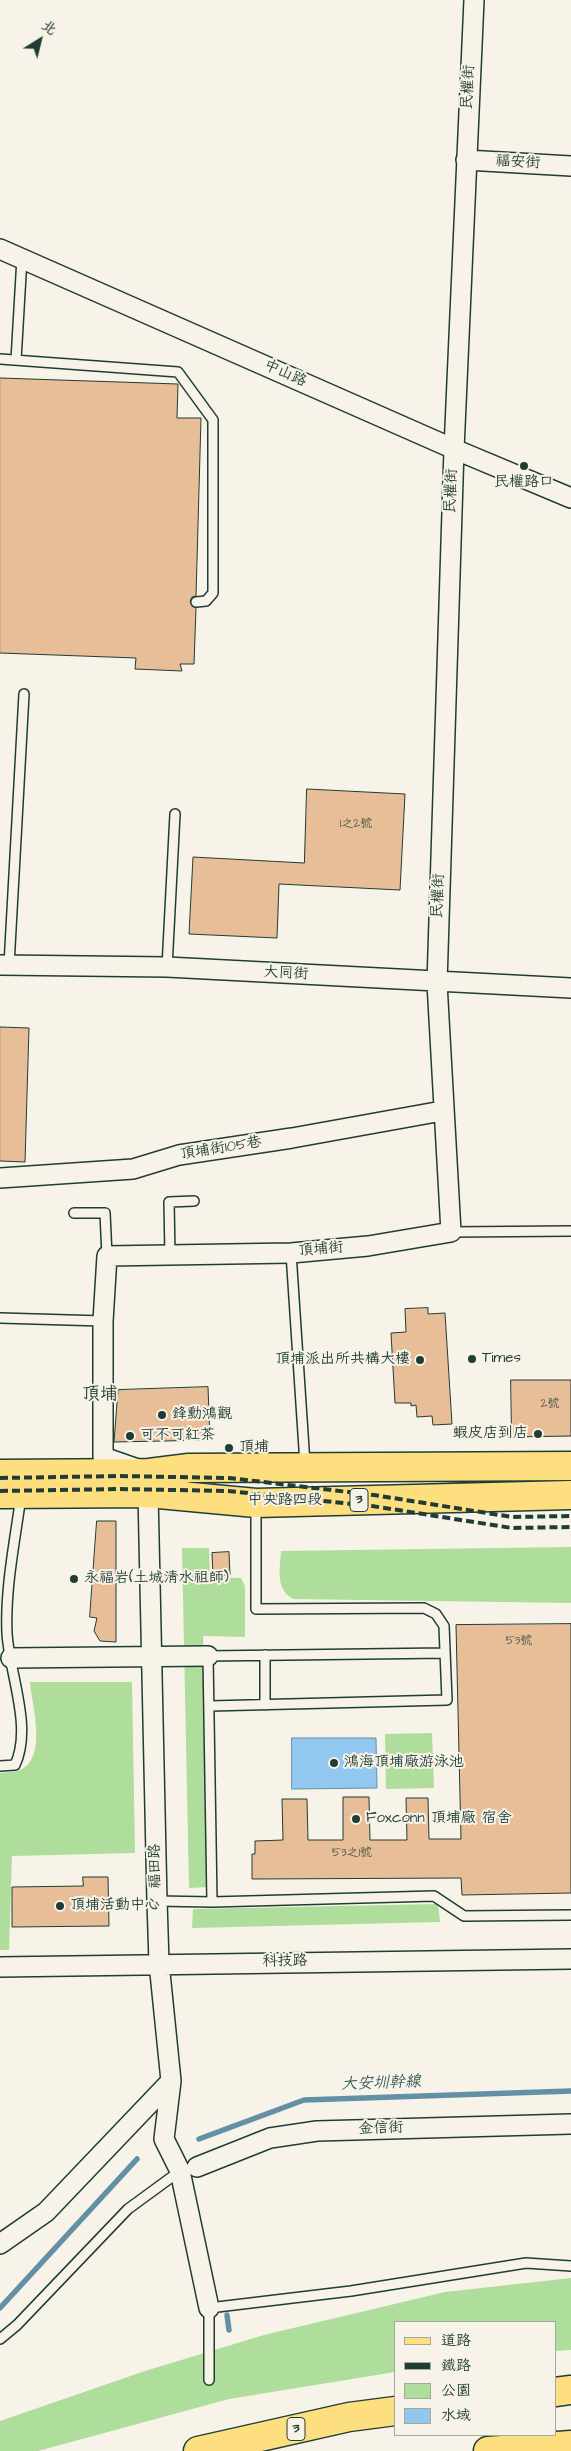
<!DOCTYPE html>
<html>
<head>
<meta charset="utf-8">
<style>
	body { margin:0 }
	#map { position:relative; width:571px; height:2451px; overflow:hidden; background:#f7f3e8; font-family:"Architects Daughter","LXGW WenKai TC",sans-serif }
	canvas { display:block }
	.legend { position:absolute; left:394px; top:2321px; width:162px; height:115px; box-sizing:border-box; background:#f7f3e8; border:1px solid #a1aaa0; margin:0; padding:6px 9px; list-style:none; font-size:15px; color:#1f3d34 }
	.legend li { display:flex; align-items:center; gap:10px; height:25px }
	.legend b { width:25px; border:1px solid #a1aaa0 }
	.north { position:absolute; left:15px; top:15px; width:50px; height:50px; -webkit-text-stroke:4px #f7f3e8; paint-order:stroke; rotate:36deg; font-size:14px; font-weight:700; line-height:20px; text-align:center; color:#1f3d34 }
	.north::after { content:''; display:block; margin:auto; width:18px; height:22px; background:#1f3d34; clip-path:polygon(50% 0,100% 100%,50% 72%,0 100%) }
</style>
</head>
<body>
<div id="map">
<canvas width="571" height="2451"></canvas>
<ul class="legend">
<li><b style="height:6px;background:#fedf80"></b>道路</li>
<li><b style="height:6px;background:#1f3d34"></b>鐵路</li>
<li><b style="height:14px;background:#afdd9b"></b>公園</li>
<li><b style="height:14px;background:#92c7f0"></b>水域</li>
</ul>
<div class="north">北</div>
</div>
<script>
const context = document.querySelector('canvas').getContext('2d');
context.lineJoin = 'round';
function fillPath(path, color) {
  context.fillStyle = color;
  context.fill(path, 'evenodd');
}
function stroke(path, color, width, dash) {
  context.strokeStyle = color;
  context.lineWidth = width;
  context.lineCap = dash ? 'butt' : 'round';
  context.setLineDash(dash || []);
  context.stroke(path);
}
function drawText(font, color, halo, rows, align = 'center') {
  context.font = font + ' "Architects Daughter","LXGW WenKai TC",sans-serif';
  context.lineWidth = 4;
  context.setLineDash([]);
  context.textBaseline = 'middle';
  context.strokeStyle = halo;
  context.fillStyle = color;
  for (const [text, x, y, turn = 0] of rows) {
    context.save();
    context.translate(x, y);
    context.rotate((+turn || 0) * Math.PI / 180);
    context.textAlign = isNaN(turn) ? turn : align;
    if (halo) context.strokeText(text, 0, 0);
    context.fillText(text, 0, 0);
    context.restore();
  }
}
fillPath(new Path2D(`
	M 571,1547 L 571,1603 L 293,1599 C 275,1589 280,1569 281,1551 Z
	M 182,1548 L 209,1548 L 210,1577 L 241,1578 L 245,1586 L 245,1637 L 203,1636 L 209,1887 L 189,1888 Z
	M 30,1682 L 132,1682 L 135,1853 L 12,1856 L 9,1950 L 0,1950 L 0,1773 C 6,1772 14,1772 20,1770 C 48,1758 32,1706 30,1682 Z
	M 432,1733 L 434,1788 L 386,1789 L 385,1734 Z
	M 438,1904 L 440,1922 L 192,1928 L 193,1909 Z
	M 571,2278 L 571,2350 L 555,2351 L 555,2322 L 395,2322 L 395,2372 L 229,2399 L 38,2451 L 0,2451 L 0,2421 L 145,2371 L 264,2335 L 445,2292 Z`), '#afdd9b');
const water = new Path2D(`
	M 292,1738 L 376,1738 L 377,1788 L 292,1789 Z`);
fillPath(water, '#92c7f0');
stroke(water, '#6490a5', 1);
stroke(new Path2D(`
	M 199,2139 L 304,2100 L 571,2091
	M 0,2308 L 137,2159
	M 227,2315 L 229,2330`), '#6490a5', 5.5);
const building = new Path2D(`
	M 0,378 L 178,384 L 177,418 L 201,418 L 196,596 L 192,597 L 190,602 L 196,608 L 194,664 L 180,664 L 182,671 L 135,669 L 136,658 L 0,653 Z
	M 307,789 L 405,794 L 400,890 L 279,884 L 277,938 L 189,934 L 193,857 L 304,863 Z
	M 0,1027 L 29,1028 L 25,1162 L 0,1161 Z
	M 428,1308 L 428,1314 L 445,1313 L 452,1424 L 433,1425 L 432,1416 L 417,1417 L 416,1405 L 411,1406 L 411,1403 L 395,1403 L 391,1333 L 406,1332 L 405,1309 Z
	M 511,1380 L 571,1380 L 571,1436 L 512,1437 Z
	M 208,1387 L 210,1440 L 114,1442 L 118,1390 Z
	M 97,1521 L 116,1521 L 116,1642 L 100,1641 L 94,1631 L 97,1618 L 90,1617 Z
	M 229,1552 L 230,1575 L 213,1576 L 212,1553 Z
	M 571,1624 L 571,1893 L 462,1895 L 461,1878 L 252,1879 L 252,1854 L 255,1854 L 255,1841 L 283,1840 L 282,1799 L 307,1799 L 308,1840 L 343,1840 L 343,1797 L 369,1797 L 370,1840 L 407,1840 L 406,1798 L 428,1798 L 429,1839 L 461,1839 L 456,1625 Z
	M 83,1877 L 108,1877 L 109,1926 L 12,1927 L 12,1887 L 83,1886 Z`);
fillPath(building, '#e7be97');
stroke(building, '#1f3d34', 1);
const lane = new Path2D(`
	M 0,359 L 178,372 L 213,420 L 213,593 L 206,601 L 196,602
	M 16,360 L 22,258
	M 9,965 L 24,694
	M 167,967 L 175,814
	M 74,1213 L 105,1213 L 107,1256
	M 451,1232 L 571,1231
	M 291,1253 L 305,1464
	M 170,1255 L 169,1202 L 194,1201
	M 0,1318 L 103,1321
	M 445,1653 L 208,1656 L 212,1902 L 434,1896 L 464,1916 L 571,1915
	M 265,1655 L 265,1705
	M 210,1706 L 447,1700 L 444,1626 L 436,1614 L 424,1608 L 256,1609 L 256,1506
	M 0,1766 L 15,1765 C 33,1727 9,1673 7,1633 C 5,1588 15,1541 21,1496
	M 157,1901 L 212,1902
	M 0,2339 L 17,2325 L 128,2209 L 180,2171
	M 209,2380 L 209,2308 L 351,2291 L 526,2263 L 571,2266`);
const street = new Path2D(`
	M 466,160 L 571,166
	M 0,249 L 454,449 L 571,498
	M 0,965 L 167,967 L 571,988
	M 0,1178 L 133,1169 L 179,1155 L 292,1138 L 442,1111
	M 11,1658 L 208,1656
	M 0,1967 L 571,1959
	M 171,2081 L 164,2139 L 180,2171 L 209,2308
	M 197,2167 L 270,2138 L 317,2131 L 571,2124
	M 0,2244 L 46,2212 L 171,2081 L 159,1963 L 157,1901 L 148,1493 L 149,1473 L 103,1457 L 103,1321 L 107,1256 L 291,1253 L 368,1246 L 451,1232 L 437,983 L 454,449 L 474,0`);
const primary = new Path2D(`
	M 0,1474 L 149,1473 L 189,1468 L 571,1466
	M 0,1494 L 148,1493 L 256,1503 L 571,1495`);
const highway = new Path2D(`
	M 555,2392 L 571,2390
	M 198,2451 L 349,2417 L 395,2411
	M 488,2451 L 571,2445`);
stroke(lane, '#1f3d34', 12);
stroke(street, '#1f3d34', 22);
stroke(primary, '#1f3d34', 31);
stroke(highway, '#1f3d34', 31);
stroke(lane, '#f7f3e8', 9);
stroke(street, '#f7f3e8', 19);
stroke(primary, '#fedf80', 28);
stroke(highway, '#fedf80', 28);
stroke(new Path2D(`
	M 0,1478 L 120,1476 L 229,1478 L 374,1495 L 512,1517 L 571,1516
	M 0,1491 L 120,1489 L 228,1491 L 372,1506 L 512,1528 L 571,1527`), '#1f3d34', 4, [8, 4]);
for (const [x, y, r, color] of [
	[524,466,5,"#1f3d34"],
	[472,1359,5,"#1f3d34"],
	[420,1360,5,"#1f3d34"],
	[162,1415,5,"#1f3d34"],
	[538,1434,5,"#1f3d34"],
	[130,1436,5,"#1f3d34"],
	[229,1448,5,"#1f3d34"],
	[74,1579,5,"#1f3d34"],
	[334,1763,5,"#1f3d34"],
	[356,1819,5,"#1f3d34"],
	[60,1906,5,"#1f3d34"]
]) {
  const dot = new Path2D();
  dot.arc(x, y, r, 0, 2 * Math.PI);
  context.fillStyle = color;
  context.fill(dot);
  stroke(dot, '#f7f3e8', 2);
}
drawText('12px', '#515d4d', null, [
	["1之2號",356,824],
	["2號",550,1404],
	["53號",519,1641],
	["53之1號",352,1853]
]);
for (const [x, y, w] of [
	[359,1500,18],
	[296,2429,18]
]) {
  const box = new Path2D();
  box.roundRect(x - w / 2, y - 11.5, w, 23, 4);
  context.fillStyle = '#f7f3e8';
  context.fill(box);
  stroke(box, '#1f3d34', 1);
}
drawText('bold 14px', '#1f3d34', null, [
	["3",359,1500],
	["3",296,2429]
]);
drawText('15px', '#1f3d34', '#f7f3e8', [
	["民權街",469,87,-87],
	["福安街",518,163,3],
	["中山路",285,374,24],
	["民權街",452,491,-88],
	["民權街",439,896,-88],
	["大同街",286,974,3],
	["頂埔街105巷",221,1149,-9],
	["頂埔街",321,1250,-5],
	["中央路四段",285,1501],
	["福田路",156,1866,-91],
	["科技路",285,1962,-1],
	["金信街",381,2129,-2]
]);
drawText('15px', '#1f3d34', '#f7f3e8', [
	["民權路口",524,483,"center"],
	["Times",482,1359],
	["頂埔派出所共構大樓",410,1360,"right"],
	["鋒勳鴻觀",172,1415],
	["蝦皮店到店",528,1434,"right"],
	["可不可紅茶",140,1436],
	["頂埔",239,1448],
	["永福岩(土城清水祖師)",84,1579],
	["鴻海頂埔廠游泳池",344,1763],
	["Foxconn 頂埔廠 宿舍",366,1819],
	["頂埔活動中心",70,1906]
], 'left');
drawText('italic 16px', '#36595a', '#f7f3e8', [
	["大安圳幹線",381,2084,-2]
]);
drawText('18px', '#1f3d34', '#f7f3e8', [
	["頂埔",100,1395]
]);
</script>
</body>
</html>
